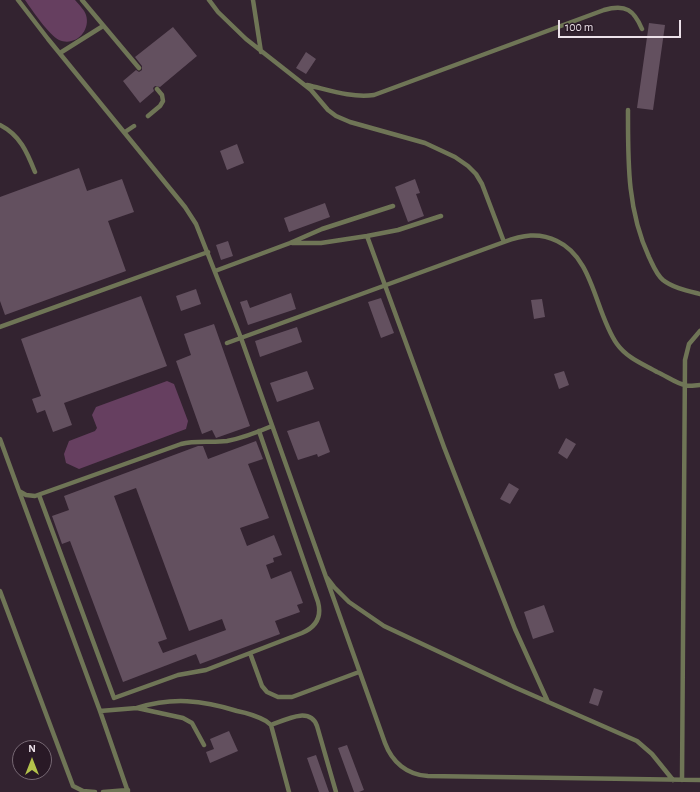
<!DOCTYPE html>
<html>
<head>
<meta charset="utf-8">
<style>
	body { margin:0 }
	#map { position:relative; width:700px; height:792px; overflow:hidden; background:#332330; font-family:"Alegreya Sans",sans-serif }
	canvas { display:block }
	.north { position:absolute; left:12px; top:740px; width:40px; height:40px; box-sizing:border-box; background:#291926; border:1px solid #776974; border-radius:50%; rotate:0deg; font-size:11px; font-weight:700; line-height:16px; text-align:center; color:#ece1e9 }
	.north::after { content:''; display:block; margin:auto; width:14px; height:18px; background:#b3c24b; clip-path:polygon(50% 0,100% 100%,50% 72%,0 100%) }
	.scale { position:absolute; left:558px; top:20px; width:123px; height:18px; box-sizing:border-box; border:2px solid #ece1e9; border-top:0; padding-left:5px; font-size:12px; line-height:14px; white-space:nowrap; color:#ece1e9; -webkit-text-stroke:3px #291926; paint-order:stroke }
</style>
</head>
<body>
<div id="map">
<canvas width="700" height="792"></canvas>
<div class="north">N</div>
<div class="scale">100 m</div>
</div>
<script>
const context = document.querySelector('canvas').getContext('2d');
context.lineJoin = 'round';
function fillPath(path, color) {
  context.fillStyle = color;
  context.fill(path, 'evenodd');
}
function stroke(path, color, width, dash) {
  context.strokeStyle = color;
  context.lineWidth = width;
  context.lineCap = dash ? 'butt' : 'round';
  context.setLineDash(dash || []);
  context.stroke(path);
}
fillPath(new Path2D(`
	M 25,0 L 75,0 C 79,5 84,9 86,15 C 91,31 75,47 59,40 C 49,35 32,10 25,0 Z
	M 167,381 L 174,384 L 188,421 L 186,429 L 79,469 L 66,463 L 64,454 L 69,441 L 95,431 L 97,428 L 92,415 L 96,407 Z`), '#663f60');
fillPath(new Path2D(`
	M 649,23 L 665,25 L 653,110 L 637,108 Z
	M 173,27 L 197,56 L 160,87 L 155,86 L 153,88 L 154,91 L 140,103 L 123,81 L 136,70 L 139,72 L 142,70 L 142,66 L 135,57 Z
	M 306,52 L 316,59 L 306,74 L 296,68 Z
	M 237,144 L 244,163 L 227,170 L 220,151 Z
	M 79,168 L 87,191 L 122,179 L 134,212 L 108,221 L 126,271 L 5,315 L 0,301 L 0,197 Z
	M 415,179 L 420,193 L 416,194 L 424,216 L 408,222 L 395,187 Z
	M 325,203 L 330,217 L 289,232 L 284,218 Z
	M 228,241 L 233,256 L 221,260 L 216,245 Z
	M 196,289 L 201,304 L 181,311 L 176,296 Z
	M 291,293 L 296,309 L 248,325 L 240,302 L 247,300 L 250,308 Z
	M 141,296 L 167,366 L 64,403 L 72,425 L 53,432 L 45,410 L 37,413 L 32,399 L 41,396 L 21,339 Z
	M 381,298 L 394,333 L 381,338 L 368,302 Z
	M 542,299 L 545,317 L 534,319 L 531,300 Z
	M 214,324 L 250,426 L 216,438 L 212,430 L 202,434 L 176,361 L 191,355 L 184,334 Z
	M 297,327 L 302,342 L 260,357 L 255,341 Z
	M 307,371 L 314,389 L 277,402 L 270,383 Z
	M 564,371 L 569,385 L 559,389 L 554,374 Z
	M 319,421 L 330,452 L 318,457 L 317,454 L 298,460 L 287,431 Z
	M 566,438 L 576,444 L 567,459 L 558,453 Z
	M 256,441 L 263,459 L 248,464 L 269,518 L 240,528 L 247,546 L 274,535 L 282,555 L 273,558 L 274,562 L 266,565 L 271,579 L 291,571 L 303,603 L 297,605 L 300,612 L 275,621 L 280,634 L 200,664 L 196,654 L 123,682 L 70,541 L 62,544 L 52,516 L 69,510 L 64,496 L 198,446 L 203,446 L 208,459 ZM 136,488 L 189,631 L 222,619 L 226,630 L 163,653 L 158,642 L 167,639 L 114,496 Z
	M 509,483 L 519,489 L 510,504 L 500,499 Z
	M 544,605 L 554,632 L 533,639 L 524,612 Z
	M 594,688 L 603,691 L 598,706 L 589,703 Z
	M 229,731 L 238,751 L 210,763 L 206,752 L 214,749 L 210,739 Z
	M 347,745 L 364,790 L 359,792 L 354,792 L 338,748 Z
	M 316,755 L 329,792 L 319,792 L 307,758 Z`), '#63505f');
stroke(new Path2D(`
	M 18,0 L 48,39 L 185,207 L 196,224 L 241,338 L 385,743 C 392,762 407,775 428,776 L 700,780
	M 82,0 L 139,68
	M 209,0 L 218,12 L 246,39 L 311,90 L 328,110 L 336,116 L 350,122 L 425,143 L 455,157 L 468,166 L 476,174 L 482,184 L 504,242 L 227,343
	M 253,0 L 261,52
	M 60,53 L 103,26
	M 307,85 C 329,90 351,98 374,95 L 604,10 C 626,4 634,10 642,29
	M 628,110 C 628,161 627,210 649,257 C 653,265 656,274 663,280 C 673,288 688,291 700,294
	M 148,116 L 160,106 L 163,101 L 162,95 L 157,89
	M 0,125 C 20,135 27,152 35,172
	M 125,132 L 134,126
	M 367,236 L 444,447 L 515,629 L 548,702
	M 504,242 C 522,235 539,232 557,241 C 594,258 595,313 617,344 C 627,358 643,364 657,372 C 665,375 677,384 685,385 C 689,387 695,385 700,385
	M 292,243 L 321,243 L 367,236 L 398,230 L 441,216
	M 215,271 L 290,243 L 322,229 L 393,206
	M 0,327 L 208,252
	M 0,439 L 19,491 L 26,495 L 35,496 L 181,444 C 196,440 212,443 227,441 C 243,438 258,432 272,426
	M 19,491 L 100,711 L 128,792
	M 39,495 L 114,698 L 178,675 L 206,670 L 302,633 C 316,627 322,617 318,602 L 259,431
	M 327,578 L 334,587 L 349,602 L 384,626 L 514,687 L 637,741 L 652,754 L 673,780
	M 0,591 L 73,786 L 83,791 L 95,792
	M 250,653 L 262,686 L 267,692 L 278,697 L 292,697 L 359,672
	M 137,708 C 172,697 202,700 237,711 C 247,713 257,716 266,721 L 271,725 L 289,792
	M 100,711 L 137,708 L 183,718 L 192,723 L 204,745
	M 271,725 C 285,720 310,706 317,726 L 336,792
	M 682,780 L 685,360 L 689,344 L 700,331
	M 103,792 L 128,790`), '#6f7556', 4.5);
</script>
</body>
</html>
